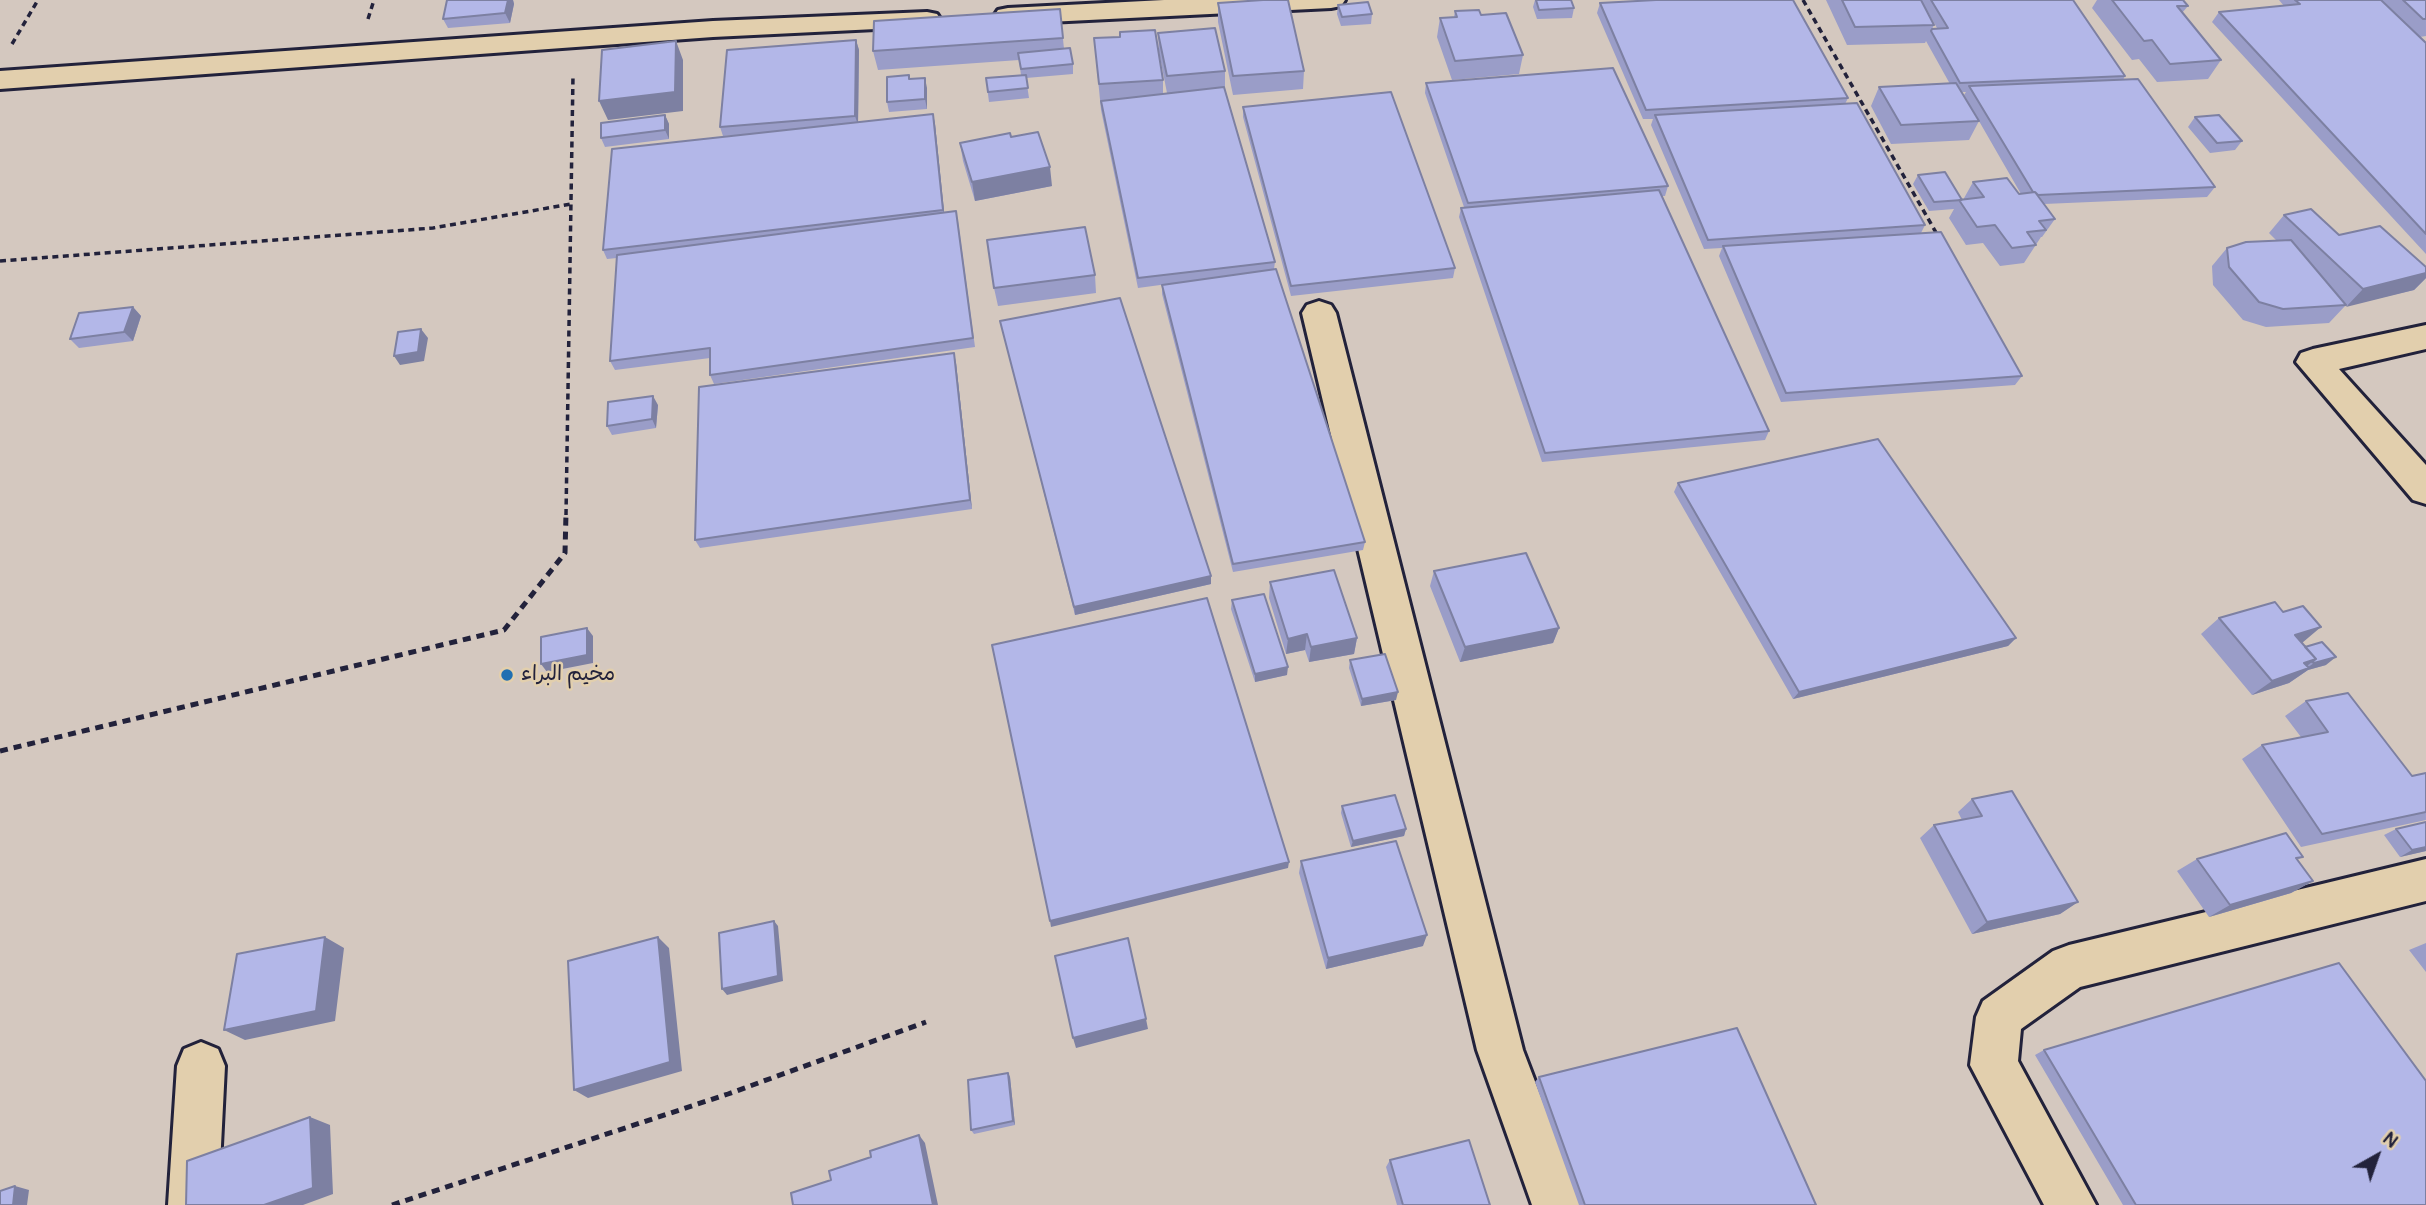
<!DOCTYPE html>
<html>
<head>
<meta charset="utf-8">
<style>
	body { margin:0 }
	#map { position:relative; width:2426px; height:1205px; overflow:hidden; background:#d4c8bf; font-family:Pangolin,sans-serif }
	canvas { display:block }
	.north { position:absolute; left:2342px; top:1121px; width:70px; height:70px; -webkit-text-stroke:5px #e2cfad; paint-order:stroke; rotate:40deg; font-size:19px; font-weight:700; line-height:28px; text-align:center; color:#22223b }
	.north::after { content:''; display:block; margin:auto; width:24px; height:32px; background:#22223b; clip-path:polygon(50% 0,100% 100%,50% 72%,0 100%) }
</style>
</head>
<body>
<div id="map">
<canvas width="2426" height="1205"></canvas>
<div class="north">N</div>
</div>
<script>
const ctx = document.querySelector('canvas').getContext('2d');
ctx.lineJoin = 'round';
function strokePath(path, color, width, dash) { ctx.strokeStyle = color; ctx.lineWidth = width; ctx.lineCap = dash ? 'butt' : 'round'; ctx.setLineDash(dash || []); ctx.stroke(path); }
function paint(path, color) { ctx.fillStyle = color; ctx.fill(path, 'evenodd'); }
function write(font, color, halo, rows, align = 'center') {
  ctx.font = font + ' Pangolin,"Playpen Sans Arabic",sans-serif'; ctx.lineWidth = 5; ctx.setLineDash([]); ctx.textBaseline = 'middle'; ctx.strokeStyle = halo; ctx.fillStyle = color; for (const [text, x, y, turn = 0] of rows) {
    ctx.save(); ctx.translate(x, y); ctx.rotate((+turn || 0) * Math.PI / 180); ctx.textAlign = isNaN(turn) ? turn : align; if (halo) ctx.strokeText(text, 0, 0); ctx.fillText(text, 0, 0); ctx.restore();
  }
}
const minor = new Path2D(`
	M1164,0H1345L1341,6L1331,8L1008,24L998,22L994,16L998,10L1008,8Z
	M927,12L937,14L941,20L937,26L713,37L0,89V71L713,21Z
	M1319,301L1331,305L1336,313L1523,1050L1582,1205H1532L1477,1050L1302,313L1307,305Z
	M2426,325V349L2339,369L2426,465V504L2413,500L2296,362L2301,353L2313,349Z
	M2426,859V901L2080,987L2021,1029L2018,1061L2096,1205H2044L1970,1065L1976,1017L1983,1001L2053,951L2069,945Z
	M201,1042L218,1049L225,1066L218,1205H168L177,1066L184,1049Z`);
strokePath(minor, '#22223b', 6);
strokePath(new Path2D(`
	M1803,0L1938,236
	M368,19L374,0
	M12,44L38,0
	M0,261L433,228L571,204
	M566,515L573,75`), '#22223b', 3.5, [6, 4.5]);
strokePath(new Path2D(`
	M0,751L504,630L565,553L566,513
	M392,1205L728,1094L926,1022`), '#22223b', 5, [8, 6]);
paint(minor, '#e2cfad');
paint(new Path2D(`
	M447,0H513L514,4L510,23L448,28L443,19Z
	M1535,0H1571L1574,8L1572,18L1537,19L1533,7Z
	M1826,0H2073L2125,76L2123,80L2215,187L2207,197L2044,204L2055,219L2042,237H2041L2024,263L2000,266L1983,243L1966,245L1949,218L1954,209L1929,211L1913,184L1918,175L1962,200H1963L1973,182L2019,194H2021L1964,95L1966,92H1961L1979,121L1969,140L1891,144L1871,106L1879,87L1950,84L1926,41L1925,43L1847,45ZM1926,9L1937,28L1932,29L1934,25Z
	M2097,0H2183L2188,6L2182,13L2221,60L2208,79L2157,82L2139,59L2132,60L2092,8Z
	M2279,0H2426V36L2420,37L2426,43V254L2212,22L2219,12L2284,6Z
	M1218,3L1304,71L1303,89L1233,95L1218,22Z
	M1600,3L1848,98L1845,104L1925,225L1921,233L2022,376L2015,385L1781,402L1719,256L1722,248L1704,249L1651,125L1653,119H1643L1597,13Z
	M1338,5L1372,14L1371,24L1341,26L1337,14Z
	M1060,9L1064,49L1073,64V74L1026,78L1029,98L989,102L986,78L1021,75L1019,60L878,70L873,51Z
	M1455,11L1481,15L1523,55L1519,74L1452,80L1437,37L1440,18L1454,17Z
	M1158,33L1225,71V89L1275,262L1274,269L1365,542L1363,550L1233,572L1162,294V285L1175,283L1138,288L1101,110L1094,38L1163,80V94L1167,93L1159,52Z
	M856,40L859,50L858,123L933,114L935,124L944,213L958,221L975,347L714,384L710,375V358L615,370L610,361L617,258L607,259L603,250L757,134L723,136L720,127Z
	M909,75L910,79L927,88V109L889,112L887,102Z
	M1426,83L1668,186L1665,196H1661L1769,431L1765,440L1542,462L1459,217L1461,208L1464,207L1425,93Z
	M1243,107L1455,268L1453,278L1291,296L1243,117Z
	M665,115L669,124V139L605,147L601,138Z
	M2195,117L2242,141L2235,150L2210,153L2188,127Z
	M960,143L1052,186L975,201L963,161Z
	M2284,215L2426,267V278L2414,290L2345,306L2329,323L2266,327L2243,320L2213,285L2212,266L2227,248L2276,240L2269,233Z
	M1095,275L1096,293L998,306L994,288Z
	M133,307L141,316L133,341L79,348L70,339Z
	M1000,321L1211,576V584L1075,615Z
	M956,363L972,509L700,548L695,540Z
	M658,405L656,428L612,435L607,426Z
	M1678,483L2016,638L2008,646L1793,699L1674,492Z
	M1434,571L1559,628L1553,643L1460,662L1430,586Z
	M1270,582L1357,638L1354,654L1309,662L1305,650L1286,654L1269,598Z
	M1232,600L1287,675L1255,682L1231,609Z
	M2219,618L2302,643L2326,665L2308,670L2289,683L2252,695L2201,634Z
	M1350,660L1396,700L1361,706L1349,668Z
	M2306,701L2412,776L2426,773V820L2301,847L2242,759L2262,745L2301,737L2285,716Z
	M1972,799L2078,902L2060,914L1972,934L1920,838L1934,825L1962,820L1958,812Z
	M1342,806L1406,829L1404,836L1351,847L1341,813Z
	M2426,822V851L2400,857L2384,835L2396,829Z
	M2303,857L2297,860L2313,881L2291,893L2209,917L2177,871L2197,859Z
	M1301,861L1423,946L1326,969L1299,873Z
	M2426,943V972L2409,950Z
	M2044,1050L2426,1205H2123L2035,1055Z
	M1008,1073L1010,1077L1015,1125L974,1134L971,1130Z
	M1539,1077L1816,1205H1579L1535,1082Z
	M1390,1160L1490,1205H1397L1386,1167Z`), '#9a9dc8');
paint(new Path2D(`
	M508,0H513L514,4L510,23L505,13Z
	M856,40L859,50L858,125L855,116Z
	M676,41L683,60V111L608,120L599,101Z
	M925,78L927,88V109L925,99Z
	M933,114L935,124L945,220L943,210Z
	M665,115L669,124V139L665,130Z
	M1050,167L1052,186L975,201L972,182Z
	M2426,273V278L2414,290L2346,307L2363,289Z
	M133,307L141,316L133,341L124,332Z
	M421,329L428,338L424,361L400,365L394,356Z
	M954,353L956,363L972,509L970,500Z
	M653,396L658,405L656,428L652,419Z
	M1211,576V584L1075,615L1074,607Z
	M2321,627L2302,643L2295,635Z
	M587,628L593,636V663L547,672L541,664Z
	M1559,628L1553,643L1460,662L1465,647Z
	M1307,634L1305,650L1286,654L1288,639Z
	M1357,638L1354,654L1309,662L1311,647Z
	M2016,638L2008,646L1793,699L1799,692Z
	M2336,657L2326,665L2308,670L2289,683L2252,695L2272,681L2304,663L2316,659L2299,672L2304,670L2314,663Z
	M1288,667L1287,675L1255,682V674Z
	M1398,692L1396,700L1361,706L1362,699Z
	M1406,829L1404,836L1351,847L1353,841Z
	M2426,847V851L2400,857L2412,850Z
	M1289,862L1288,868L1051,927L1050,921Z
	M2313,881L2291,893L2209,917L2230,905Z
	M2078,902L2060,914L1972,934L1987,922Z
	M774,921L778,926L783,981L727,995L722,989Z
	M1427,935L1423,946L1326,969L1328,958Z
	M325,937L344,948L335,1021L245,1040L224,1030Z
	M658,937L669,948L682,1071L588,1098L574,1090Z
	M1146,1019L1148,1029L1076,1048L1073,1038Z
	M1008,1073L1010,1077L1015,1125L1013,1121Z
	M310,1117L330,1125L333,1194L303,1205H264Z
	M919,1135L925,1143L938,1205H933Z
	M15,1186L29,1190L27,1205H13Z`), '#7d80a2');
const building = new Path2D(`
	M447,0H508L505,13L443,19Z
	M1263,0H1288L1304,71L1233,76L1218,3Z
	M1536,0H1571L1574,8L1539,10Z
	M1656,0H1793L1848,98L1646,110L1600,3Z
	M1842,0H1921L1934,25L1855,27Z
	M1931,0H2073L2125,76L1960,83L1931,31L1932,29L1948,28Z
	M2112,0H2183L2188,6H2177L2221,60L2170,64L2152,40L2144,41Z
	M2295,0H2381L2426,43V234L2219,12L2300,4Z
	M2403,0H2426V19H2423Z
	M1368,2L1372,14L1342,17L1338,5Z
	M1060,9L1063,38L873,51L874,21Z
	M1479,10L1481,15L1506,13L1523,55L1455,61L1440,18L1457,17L1455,11Z
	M1215,28L1225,71L1167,76L1158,33Z
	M1155,30L1163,80L1099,84L1094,38L1120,37V32Z
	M856,40L855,116L720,127L727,50Z
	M676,41L675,92L599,101L602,50Z
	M1070,48L1073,64L1021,69L1018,53Z
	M1613,68L1668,186L1468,203L1426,83Z
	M909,75V79L925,78V99L887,102V77Z
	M1026,75L1028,88L988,92L986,78Z
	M2138,79L2215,187L2038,195L2035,192H2033L1969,86Z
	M1956,83L1979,121L1901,125L1879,87Z
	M1224,87L1275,262L1138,278L1101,101Z
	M1391,92L1455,268L1291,286L1243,107Z
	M1857,103L1925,225L1708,240L1655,115Z
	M933,114L943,210L603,250L612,149Z
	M665,115V130L601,138V123Z
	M2219,115L2242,141L2217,143L2195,117Z
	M1038,132L1050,167L972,182L960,143L1010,133L1011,137Z
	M1945,172L1962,200L1934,202L1918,175Z
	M2007,178L2019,194L2035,192L2055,219L2039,221L2046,230L2027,232L2036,245L2012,248L1995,225L1977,227L1959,200L1984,197L1973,182Z
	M1659,190L1769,431L1545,453L1461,208Z
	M2311,209L2339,235L2380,226L2426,267V273L2363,289L2284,215Z
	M956,211L973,338L710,375V348L610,361L617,255Z
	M1085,227L1095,275L994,288L987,240Z
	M1941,232L2022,376L1786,393L1723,246Z
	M2291,240L2346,305L2283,309L2259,302L2229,267L2227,248L2246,242Z
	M1276,269L1365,542L1233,564L1162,285Z
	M1120,298L1211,576L1074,607L1000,321Z
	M133,307L124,332L70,339L79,313Z
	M421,329L418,352L394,356L398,332Z
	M954,353L970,500L695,540L699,387Z
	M653,396L652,419L607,426L608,402Z
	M1878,439L2016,638L1799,692L1678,483Z
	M1526,553L1559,628L1465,647L1434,571Z
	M1334,570L1357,638L1311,647L1307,634L1288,639L1270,582Z
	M1264,594L1288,667L1255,674L1232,600Z
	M1207,598L1289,862L1050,921L992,645Z
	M2275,602L2283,612L2303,606L2321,627L2295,635L2316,659L2304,663L2309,668L2272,681L2219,618Z
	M587,628V655L541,664V637Z
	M2322,642L2336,657L2314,663L2312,662L2316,659L2305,647Z
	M1385,654L1398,692L1362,699L1350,660Z
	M2348,693L2412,776L2426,773V812L2322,834L2262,745L2328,732L2306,701Z
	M2012,791L2078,902L1987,922L1934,825L1982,816L1972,799Z
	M1395,795L1406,829L1353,841L1342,806Z
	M2426,822V847L2412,850L2396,829Z
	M2286,833L2303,857L2296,858L2313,881L2230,905L2197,859Z
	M1396,841L1427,935L1328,958L1301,861Z
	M774,921L778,976L722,989L719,933Z
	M325,937L316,1011L224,1030L237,954Z
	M658,937L670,1062L574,1090L568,961Z
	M1128,938L1146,1019L1073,1038L1055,956Z
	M2339,963L2426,1081V1205H2136L2044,1050Z
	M1737,1028L1816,1205H1585L1539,1077Z
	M1008,1073L1013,1121L971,1130L968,1080Z
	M310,1117L313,1188L264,1205H186L187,1161Z
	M919,1135L933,1205H793L791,1193L831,1180L829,1171L871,1157L870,1151Z
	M1469,1140L1490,1205H1403L1390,1160Z
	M15,1186L13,1205H0V1191Z`);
paint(building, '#b3b7e8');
strokePath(building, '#7d80a2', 2);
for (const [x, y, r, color] of [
	[507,675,7,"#1f6fb2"]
]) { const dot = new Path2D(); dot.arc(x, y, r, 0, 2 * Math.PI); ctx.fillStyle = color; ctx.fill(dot); strokePath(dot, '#e2cfad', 2.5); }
write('21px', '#22223b', '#e2cfad', [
	["مخيم البراء",521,675]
], 'left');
</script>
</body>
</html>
